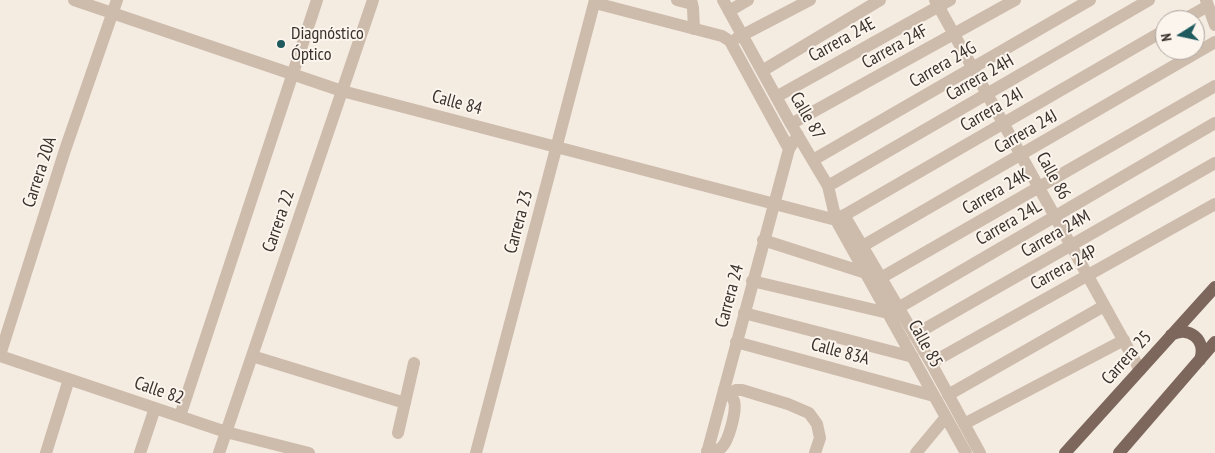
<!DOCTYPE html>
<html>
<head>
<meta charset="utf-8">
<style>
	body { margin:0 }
	#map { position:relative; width:1215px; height:453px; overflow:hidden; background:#f4ebe1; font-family:"PT Sans Narrow",sans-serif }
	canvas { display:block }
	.north { position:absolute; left:1155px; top:10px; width:50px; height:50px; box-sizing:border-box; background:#fbf5ee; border:1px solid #aea6a0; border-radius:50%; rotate:260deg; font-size:14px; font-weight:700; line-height:20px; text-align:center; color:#3b302b }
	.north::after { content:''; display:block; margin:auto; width:18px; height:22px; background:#1f5a5e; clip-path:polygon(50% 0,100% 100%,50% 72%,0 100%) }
</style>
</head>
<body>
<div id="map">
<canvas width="1215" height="453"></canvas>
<div class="north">N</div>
</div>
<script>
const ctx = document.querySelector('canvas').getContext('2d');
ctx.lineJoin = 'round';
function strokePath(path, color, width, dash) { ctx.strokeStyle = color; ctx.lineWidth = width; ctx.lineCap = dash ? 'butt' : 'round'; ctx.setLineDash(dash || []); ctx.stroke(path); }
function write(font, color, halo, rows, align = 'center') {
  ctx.font = font + ' "PT Sans Narrow",sans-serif'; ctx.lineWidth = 4; ctx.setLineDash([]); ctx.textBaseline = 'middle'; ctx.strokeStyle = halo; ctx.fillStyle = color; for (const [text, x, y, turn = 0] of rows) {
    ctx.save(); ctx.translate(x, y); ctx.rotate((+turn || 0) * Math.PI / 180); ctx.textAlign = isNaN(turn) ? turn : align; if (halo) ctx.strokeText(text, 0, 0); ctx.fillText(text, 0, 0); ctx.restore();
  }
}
strokePath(new Path2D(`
	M74,0L342,91L836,220L1165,30
	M677,0L692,4
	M691,0L693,8L694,29
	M723,0L791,124L828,186L836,220L966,453
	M935,0L1140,370
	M1206,0L1215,25
	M595,3L722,36L730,41L789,149
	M729,11L748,0
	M1183,20L1208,6
	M737,38L810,0
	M762,71L880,0
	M776,97L950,0
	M791,124L1015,0
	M813,160L1090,0
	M828,186L1149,0
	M844,215L931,363L980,453
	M763,240L866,273
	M854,251L1215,42
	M752,281L888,313
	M872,283L1215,86
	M898,308L1215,123
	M744,313L913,357
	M914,335L1215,163
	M736,342L934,396
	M0,355L65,150L117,0
	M0,356L226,432L309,453
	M252,356L405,403
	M931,363L1215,204
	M730,394L736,390H742L788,404L809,413L817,424L820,438L815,453
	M948,395L1104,306
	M180,416L317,0
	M964,424L1124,340
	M398,433L414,363
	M707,451C713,451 718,451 722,447C729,440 737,410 734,401C732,396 728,392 724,389
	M46,453L69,379
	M140,453L155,408
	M219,453L373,0
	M476,453L595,0
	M707,453L785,164L789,149L798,135
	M916,453L946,417`), '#cdbbac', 12);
strokePath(new Path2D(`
	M1171,335C1189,325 1207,340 1200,360
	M1065,453L1215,287
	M1119,453L1215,342`), '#7d675c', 12);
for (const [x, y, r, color] of [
	[281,44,5,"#1f5a5e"]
]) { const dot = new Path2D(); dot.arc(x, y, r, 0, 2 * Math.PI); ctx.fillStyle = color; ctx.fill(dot); strokePath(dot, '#fbf5ee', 2); }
write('18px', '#3b302b', '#fbf5ee', [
	["Diagnóstico",291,34],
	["Óptico",291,55]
], 'left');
write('18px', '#3b302b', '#fbf5ee', [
	["Carrera 24E",842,40,-29],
	["Carrera 24F",895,47,-29],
	["Carrera 24G",943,65,-30],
	["Carrera 24H",980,78,-30],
	["Calle 84",457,103,15],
	["Carrera 24I",992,110,-30],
	["Calle 87",807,116,60],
	["Carrera 24J",1026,132,-30],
	["Carrera 20A",40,172,-72],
	["Calle 86",1053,176,61],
	["Carrera 24K",996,192,-30],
	["Carrera 22",279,221,-71],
	["Carrera 23",519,222,-75],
	["Carrera 24L",1009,223,-30],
	["Carrera 24M",1056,234,-30],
	["Carrera 24P",1064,268,-29],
	["Carrera 24",730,296,-75],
	["Calle 85",925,344,61],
	["Calle 83A",840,352,15],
	["Carrera 25",1127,358,-48],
	["Calle 82",159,391,19]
]);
</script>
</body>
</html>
